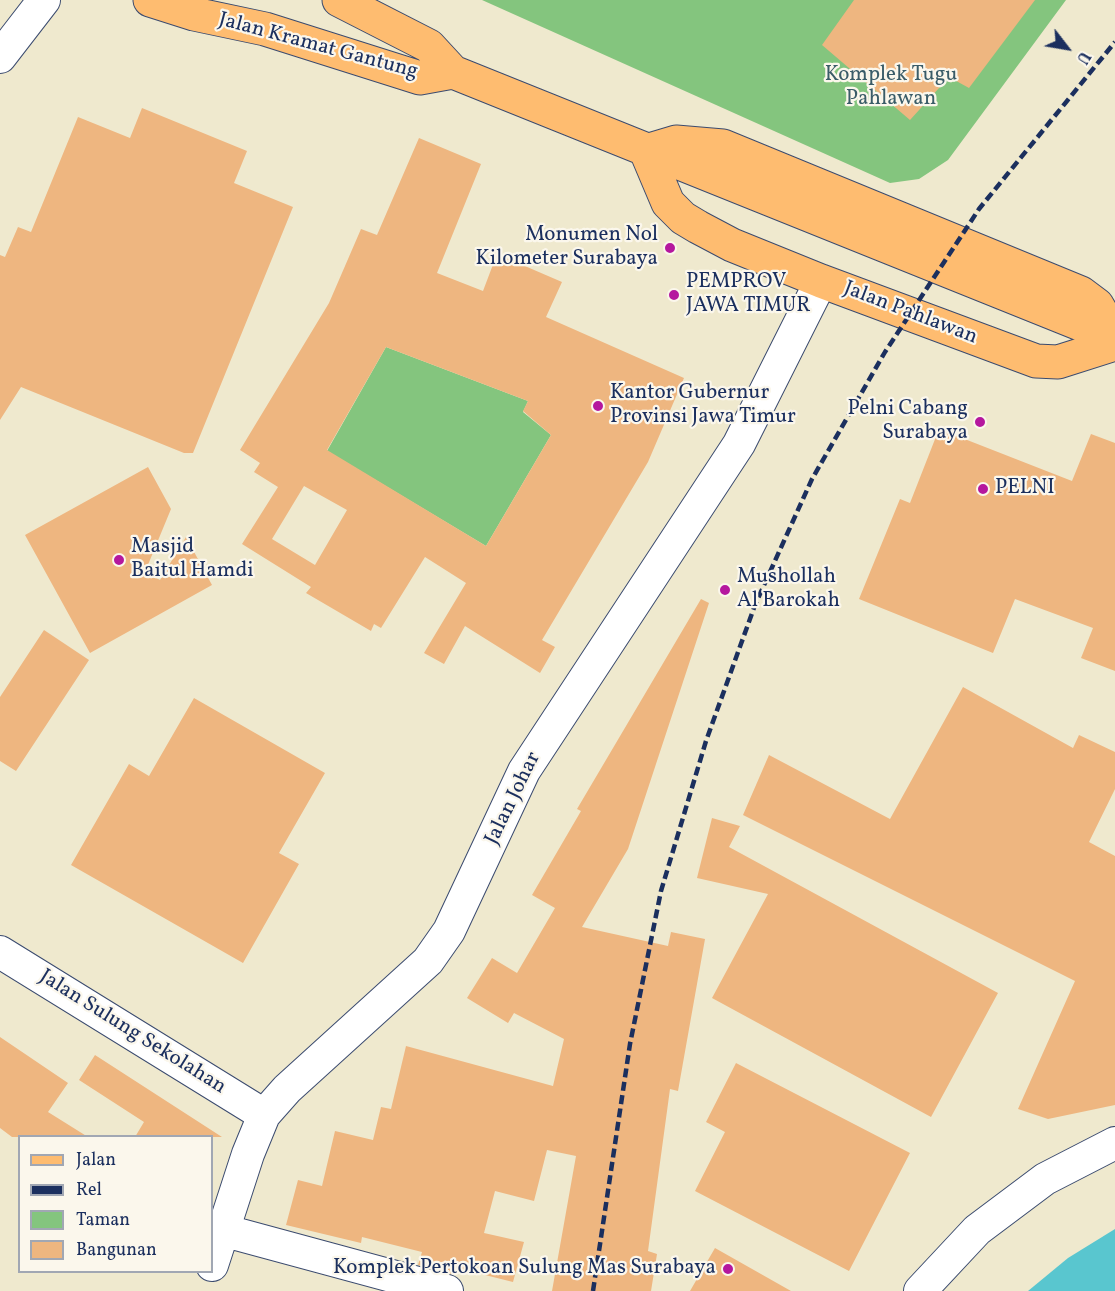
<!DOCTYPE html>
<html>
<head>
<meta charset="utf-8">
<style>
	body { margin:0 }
	#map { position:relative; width:1115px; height:1291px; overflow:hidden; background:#efe9ce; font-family:Vollkorn,serif }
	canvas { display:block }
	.legend { position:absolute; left:18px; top:1135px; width:195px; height:138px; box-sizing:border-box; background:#fbf7ec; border:2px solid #a1a7b3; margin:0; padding:8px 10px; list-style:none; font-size:18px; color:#1b2f5e }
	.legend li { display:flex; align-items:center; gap:12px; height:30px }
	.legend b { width:30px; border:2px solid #a1a7b3 }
	.north { position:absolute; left:1037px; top:18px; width:60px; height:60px; -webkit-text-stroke:4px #fbf7ec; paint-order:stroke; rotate:121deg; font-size:16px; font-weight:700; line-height:24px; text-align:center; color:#1b2f5e }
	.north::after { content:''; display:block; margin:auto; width:21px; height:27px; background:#1b2f5e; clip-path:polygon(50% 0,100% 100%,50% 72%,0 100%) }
</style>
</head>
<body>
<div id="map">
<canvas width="1115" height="1291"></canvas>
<ul class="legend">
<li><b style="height:8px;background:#febc70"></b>Jalan</li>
<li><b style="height:8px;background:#1b2f5e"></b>Rel</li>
<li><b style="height:16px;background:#84c57e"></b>Taman</li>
<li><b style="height:16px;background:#eeb680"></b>Bangunan</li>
</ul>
<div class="north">U</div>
</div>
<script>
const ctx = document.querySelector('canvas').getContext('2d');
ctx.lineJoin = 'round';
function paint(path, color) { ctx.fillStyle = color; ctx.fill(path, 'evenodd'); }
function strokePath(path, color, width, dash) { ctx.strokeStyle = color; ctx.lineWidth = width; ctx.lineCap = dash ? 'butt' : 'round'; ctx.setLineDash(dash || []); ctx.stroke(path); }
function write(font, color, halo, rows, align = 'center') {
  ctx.font = font + ' Vollkorn,serif'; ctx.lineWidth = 4.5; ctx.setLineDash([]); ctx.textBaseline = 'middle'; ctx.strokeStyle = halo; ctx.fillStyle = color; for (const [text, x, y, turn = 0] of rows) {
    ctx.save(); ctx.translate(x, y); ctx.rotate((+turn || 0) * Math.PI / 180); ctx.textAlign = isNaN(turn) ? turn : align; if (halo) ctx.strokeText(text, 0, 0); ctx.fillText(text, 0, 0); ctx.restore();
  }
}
paint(new Path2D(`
	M482,0H1066L948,160L919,179L890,183Z
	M386,347L528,401L523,412L551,435L486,546L327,451Z`), '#84c57e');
paint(new Path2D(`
	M1115,1229V1291H1028L1068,1258Z`), '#59c6cf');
paint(new Path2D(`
	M854,0H1035L969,88L949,77L910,120L822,45Z
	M142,108L247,151L234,183L293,207L193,453H184L21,387L0,420V255L5,257L18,227L31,232L78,117L130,138Z
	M419,138L481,164L437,273L483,291L497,254L562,282L546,317L684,378L648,462L542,640L555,647L540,673L465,626L444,664L424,653L466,583L425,557L381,628L374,624L371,631L306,593L311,587L242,544L278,487L254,472L260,463L240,450L329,303L361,229L377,235ZM386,347L528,401L523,411L551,435L486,546L327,450ZM304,486L347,510L315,565L272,539Z
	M939,429L1072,481L1091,434L1115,443V671L1081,658L1093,628L1015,599L993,653L859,599L900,499L910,503Z
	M148,467L171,509L145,572L160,580L186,537L212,585L90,653L25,535Z
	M701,599L709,603L628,849L582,927L668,946L671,932L705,939L678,1091L670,1089L648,1251L657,1254L651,1291H552L576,1156L547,1150L534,1201L495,1191L484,1233L524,1242L513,1282L453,1267L452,1274L418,1265L422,1252L362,1237L361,1243L286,1225L298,1180L322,1186L335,1131L373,1140L381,1107L391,1109L406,1046L553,1086L564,1039L514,1013L508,1023L467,998L492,958L517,973L555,908L532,895L581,811L577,809Z
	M44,630L89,660L16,771L0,761V697Z
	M963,687L1073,748L1079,735L1115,752V789L1089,842L1115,856V1105L1048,1119L1018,1109L1075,981L743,815L769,755L890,819Z
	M194,698L325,773L279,853L299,864L243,963L71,865L129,764L149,776Z
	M712,818L740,826L729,847L998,993L931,1117L712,998L768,894L697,878Z
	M0,1037L68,1083L48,1112L88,1137H12L0,1128Z
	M95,1055L222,1137H135L144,1122L79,1080Z
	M736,1063L910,1153L849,1271L695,1191L725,1132L706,1122Z
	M715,1248L791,1291H690Z`), '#eeb680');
const minor = new Path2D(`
	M0,57L44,0
	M0,952L264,1115
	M222,1230L447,1291
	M212,1265L248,1154L264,1115L287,1089L428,961L449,931L524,771L739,444L821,281
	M920,1291L977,1230L1045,1179L1115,1143`);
const major = new Path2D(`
	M150,0L194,14L265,29L420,78L453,72
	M339,0L429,46L453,72L1080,324L1115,341
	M646,151L668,203L683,218L698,227L732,245L821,281L1036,361L1058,362L1115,344
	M646,151L676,142L723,146L1081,293L1097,305L1115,335`);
strokePath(minor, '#3b4b6f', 34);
strokePath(major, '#3b4b6f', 35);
strokePath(minor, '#fff', 32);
strokePath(major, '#febc70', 33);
strokePath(new Path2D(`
	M593,1291L630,1044L661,891L706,741L755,605L812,479L885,352L979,209L1115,42`), '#1b2f5e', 4.5, [9, 4.5]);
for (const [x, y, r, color] of [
	[670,248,6,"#b5179e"],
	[674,295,6,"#b5179e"],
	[598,406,6,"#b5179e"],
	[980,422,6,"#b5179e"],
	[983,489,6,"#b5179e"],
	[119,560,6,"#b5179e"],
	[725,590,6,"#b5179e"],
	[728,1269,6,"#b5179e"]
]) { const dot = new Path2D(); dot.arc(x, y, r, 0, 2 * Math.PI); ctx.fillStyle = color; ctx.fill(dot); strokePath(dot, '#fbf7ec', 2); }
write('21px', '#1b2f5e', '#fbf7ec', [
	["Jalan Kramat Gantung",318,47,15],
	["Jalan Pahlawan",910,314,21],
	["Jalan Johar",514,799,-64],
	["Jalan Sulung Sekolahan",132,1033,32]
]);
write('21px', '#3a5c68', '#fbf7ec', [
	["Komplek Tugu",891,76],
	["Pahlawan",891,100]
]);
write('21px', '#1b2f5e', '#fbf7ec', [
	["Monumen Nol",658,236,"right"],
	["Kilometer Surabaya",658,260,"right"],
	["PEMPROV",686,283],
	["JAWA TIMUR",686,307],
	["Kantor Gubernur",610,394],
	["Provinsi Jawa Timur",610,418],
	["Pelni Cabang",968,410,"right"],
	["Surabaya",968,434,"right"],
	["PELNI",995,489],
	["Masjid",131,548],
	["Baitul Hamdi",131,572],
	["Mushollah",737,578],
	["Al Barokah",737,602],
	["Komplek Pertokoan Sulung Mas Surabaya",716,1269,"right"]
], 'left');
</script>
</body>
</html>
